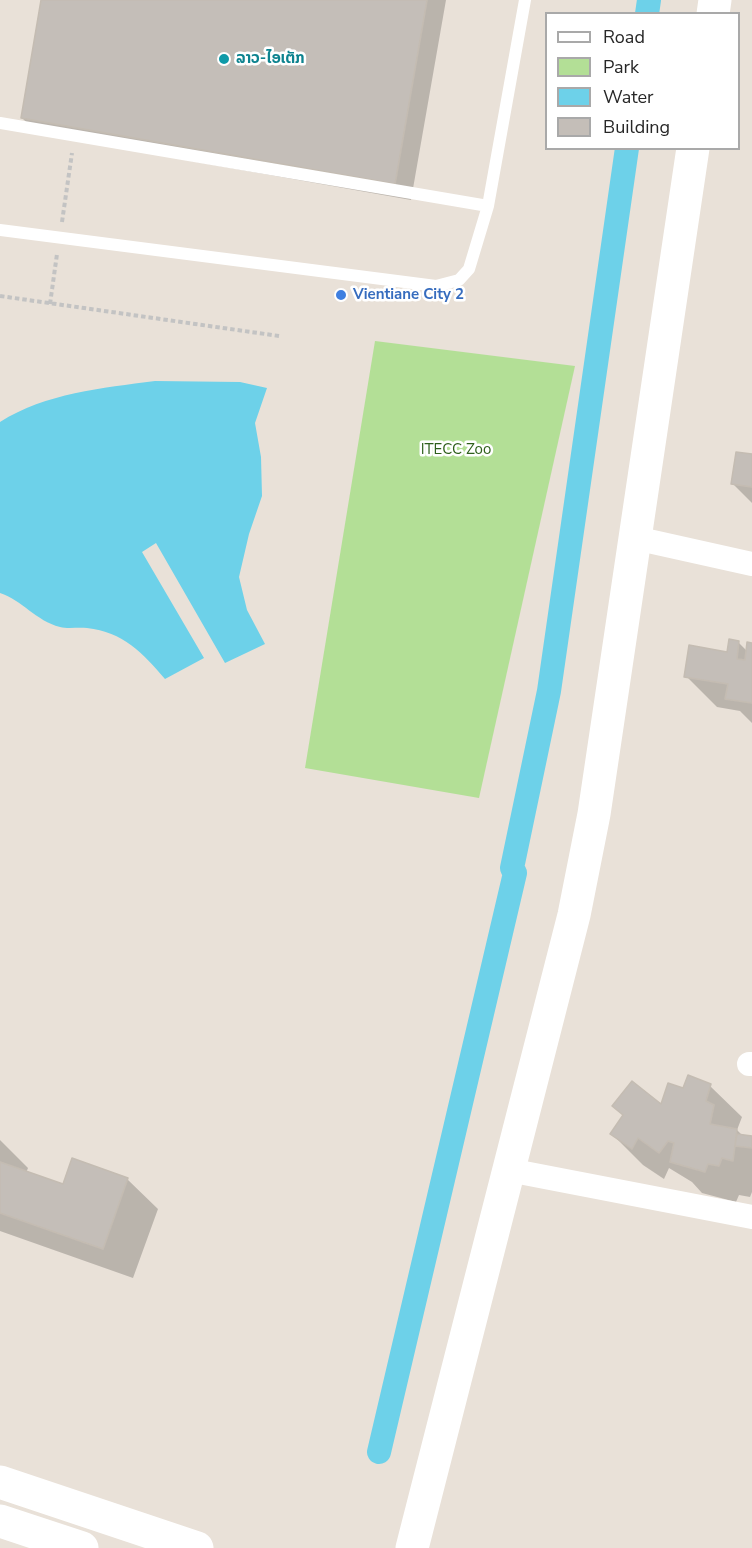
<!DOCTYPE html>
<html>
<head>
<meta charset="utf-8">
<style>
	body { margin:0 }
	#map { position:relative; width:752px; height:1548px; overflow:hidden; background:#e9e1d8; font-family:"Nunito Sans",sans-serif }
	canvas { display:block }
	.legend { position:absolute; left:545px; top:12px; width:195px; height:138px; box-sizing:border-box; background:#fff; border:2px solid #a9a9a9; margin:0; padding:8px 10px; list-style:none; font-size:18px; color:#272727 }
	.legend li { display:flex; align-items:center; gap:12px; height:30px }
	.legend b { width:30px; border:2px solid #a9a9a9 }
</style>
</head>
<body>
<div id="map">
<canvas width="752" height="1548"></canvas>
<ul class="legend">
<li><b style="height:8px;background:#fff"></b>Road</li>
<li><b style="height:16px;background:#b3df96"></b>Park</li>
<li><b style="height:16px;background:#6dd1e9"></b>Water</li>
<li><b style="height:16px;background:#c4beb8"></b>Building</li>
</ul>
</div>
<script>
const ctx = document.querySelector('canvas').getContext('2d');
ctx.lineJoin = 'round';
function paint(path, color) { ctx.fillStyle = color; ctx.fill(path, 'evenodd'); }
function strokePath(path, color, width, dash) { ctx.strokeStyle = color; ctx.lineWidth = width; ctx.lineCap = dash ? 'butt' : 'round'; ctx.setLineDash(dash || []); ctx.stroke(path); }
function write(font, color, halo, rows, align = 'center') {
  ctx.font = font + ' "Nunito Sans","Noto Sans Lao",sans-serif'; ctx.lineWidth = 5; ctx.setLineDash([]); ctx.textBaseline = 'middle'; ctx.strokeStyle = halo; ctx.fillStyle = color; for (const [text, x, y, turn = 0] of rows) {
    ctx.save(); ctx.translate(x, y); ctx.rotate((+turn || 0) * Math.PI / 180); ctx.textAlign = isNaN(turn) ? turn : align; if (halo) ctx.strokeText(text, 0, 0); ctx.fillText(text, 0, 0); ctx.restore();
  }
}
paint(new Path2D(`
	M375,341L575,366L479,798L305,768Z`), '#b3df96');
paint(new Path2D(`
	M155,381L240,382L267,388L255,423L261,457L262,496L249,534L239,577L247,610L265,644L225,663L156,543L142,552L204,658L165,679C143,653 123,632 87,628C78,627 68,629 60,627C36,621 22,600 0,593V422C46,393 102,388 155,381Z`), '#6dd1e9');
paint(new Path2D(`
	M43,0H446L411,200L39,134L22,118Z
	M752,455V503L733,484Z
	M738,642L747,651L752,644V723L740,711L717,707L686,676L728,653Z
	M710,1086L742,1117L737,1130L743,1136L752,1138V1192L750,1197L739,1195L736,1202L702,1193L692,1182L669,1168L664,1179L643,1165L612,1134L661,1107L684,1090Z
	M0,1140L28,1168L26,1173L64,1186L127,1179L158,1209L133,1278L0,1231Z`), '#0003');
strokePath(new Path2D(`
	M647,14L649,0
	M379,1452L515,873L512,868L549,691L627,148`), '#6dd1e9', 24);
const building = new Path2D(`
	M41,0H427L395,184L21,118Z
	M736,452L752,454V487L731,484Z
	M729,639L739,641L737,659L745,660L747,642L752,643V703L725,699L728,684L684,677L689,645L727,652Z
	M688,1075L711,1084L706,1101L714,1105L710,1124L737,1129L733,1161L722,1158L719,1166L708,1164L705,1172L670,1162L674,1143L668,1141L659,1153L638,1138L632,1149L610,1134L623,1115L612,1106L632,1081L661,1104L668,1083L683,1088Z
	M737,1134L752,1136V1148L735,1146Z
	M72,1158L128,1178L103,1249L0,1213V1162L63,1184Z`);
paint(building, '#c4beb8');
strokePath(building, '#c4bcb2', 1.5);
strokePath(new Path2D(`
	M62,222L72,153
	M0,296L279,336
	M50,304L57,254`), '#c3c3c3', 4, [4.5, 3]);
strokePath(new Path2D(`
	M0,123L488,206L525,0
	M0,230L436,286L459,280L469,269L488,206`), '#fff', 12);
strokePath(new Path2D(`
	M635,538L752,564
	M749,1064H752
	M519,1172L752,1217`), '#fff', 24);
strokePath(new Path2D(`
	M713,14L715,0
	M0,1482L197,1548
	M0,1521L82,1548
	M412,1548L574,915L594,814L693,148`), '#fff', 33);
for (const [x, y, r, color] of [
	[224,59,6,"#0f9aa8"],
	[341,295,6,"#3f7fe0"]
]) { const dot = new Path2D(); dot.arc(x, y, r, 0, 2 * Math.PI); ctx.fillStyle = color; ctx.fill(dot); strokePath(dot, '#fff', 2); }
write('bold 15px', '#0d838f', '#fff', [
	["ລາວ-ໄອເຕັກ",236,59]
], 'left');
write('bold 15px', '#366cbe', '#fff', [
	["Vientiane City 2",353,295]
], 'left');
write('15px', '#2e5f1b', '#fff', [
	["ITECC Zoo",456,450]
]);
</script>
</body>
</html>
